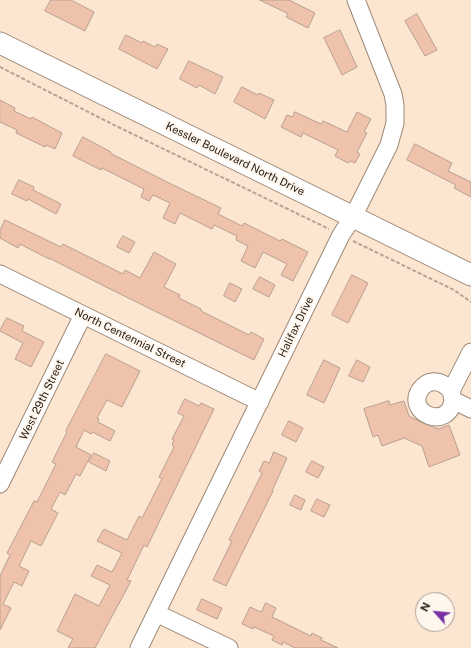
<!DOCTYPE html>
<html>
<head>
<meta charset="utf-8">
<style>
	body { margin:0 }
	#map { position:relative; width:471px; height:648px; overflow:hidden; background:#fce6d1; font-family:"Public Sans",sans-serif }
	canvas { display:block }
	.north { position:absolute; left:415px; top:592px; width:40px; height:40px; box-sizing:border-box; background:#fff6ed; border:1px solid #a79e96; border-radius:50%; rotate:297deg; font-size:11px; font-weight:700; line-height:16px; text-align:center; color:#231b13 }
	.north::after { content:''; display:block; margin:auto; width:14px; height:18px; background:#7832a5; clip-path:polygon(50% 0,100% 100%,50% 72%,0 100%) }
</style>
</head>
<body>
<div id="map">
<canvas width="471" height="648"></canvas>
<div class="north">N</div>
</div>
<script>
const ctx = document.querySelector('canvas').getContext('2d');
ctx.lineJoin = 'round';
function paint(path, color) { ctx.fillStyle = color; ctx.fill(path, 'evenodd'); }
function strokePath(path, color, width, dash) { ctx.strokeStyle = color; ctx.lineWidth = width; ctx.lineCap = dash ? 'butt' : 'round'; ctx.setLineDash(dash || []); ctx.stroke(path); }
function write(font, color, halo, rows, align = 'center') {
  ctx.font = font + ' "Public Sans",sans-serif'; ctx.lineWidth = 4; ctx.setLineDash([]); ctx.textBaseline = 'middle'; ctx.strokeStyle = halo; ctx.fillStyle = color; for (const [text, x, y, turn = 0] of rows) {
    ctx.save(); ctx.translate(x, y); ctx.rotate((+turn || 0) * Math.PI / 180); ctx.textAlign = isNaN(turn) ? turn : align; if (halo) ctx.strokeText(text, 0, 0); ctx.fillText(text, 0, 0); ctx.restore();
  }
}
const building = new Path2D(`
	M51,0H71L94,12L85,31L45,11Z
	M260,0H289L315,13L308,28L286,17L288,14Z
	M417,14L437,50L425,56L405,21Z
	M340,30L357,67L342,75L324,38Z
	M126,35L142,43L143,41L155,47L157,44L168,49L157,69L119,49Z
	M189,61L223,77L215,94L199,85L197,88L180,79Z
	M242,87L258,95L259,93L274,100L265,119L234,102Z
	M0,100L15,108L14,111L31,119L32,117L62,133L55,149L46,145L45,147L16,133L17,130L0,122Z
	M295,112L321,124L323,121L347,132L357,112L371,119L364,132L367,133L357,152L360,154L355,163L350,161L348,163L335,156L338,150L303,133L301,137L281,127L287,115L292,117Z
	M83,137L111,152L110,153L169,183L221,208L218,214L242,226L244,223L280,241L282,239L308,252L293,281L281,275L287,264L263,252L255,268L241,261L248,246L236,240L237,236L214,225L212,229L180,213L175,224L163,218L170,203L153,195L149,201L141,197L144,189L102,168L101,170L73,156Z
	M415,144L452,163L448,171L471,182V197L454,188L456,185L407,160Z
	M19,180L34,187L33,190L61,204L56,214L28,199L27,201L12,194Z
	M5,220L61,247L63,244L123,274L125,270L140,278L154,252L176,264L164,287L180,295L179,298L201,309V311L249,335L251,332L264,339L254,360L106,287L49,258V259L20,244L18,248L0,238V231Z
	M123,236L135,242L129,253L117,247Z
	M352,275L368,283L348,323L332,315Z
	M260,277L275,285L269,297L253,289Z
	M230,283L242,289L235,302L224,296Z
	M7,318L24,326L22,331L44,342L31,367L15,359L23,343L0,331Z
	M106,354L140,371L122,407L107,400L97,418L99,419L98,422L115,431L110,441L92,432L91,434L84,430L76,447L91,455L80,476L76,474L65,495L60,492L51,509L58,513L41,546L31,541L19,566L29,571L22,586L14,582L3,604L11,608L0,630V576L10,555L7,553L34,501L37,502L56,464L52,462L67,432L66,431Z
	M324,360L340,368L324,403L307,395Z
	M357,360L370,367L363,382L349,376Z
	M185,399L199,406L201,403L214,409L147,547L144,545L127,580L131,581L95,648H68L73,639L57,631L75,594L99,606L110,585L91,576L97,565L112,572L122,553L97,541L104,529L127,540L139,516L142,518L162,479L159,477L174,447L172,445L174,440L172,439L184,416L178,413Z
	M389,401L390,405L404,401L409,416L425,424L439,429L449,425L460,455L429,467L422,446L404,438L382,446L378,435L373,437L364,409Z
	M289,421L303,428L296,442L282,435Z
	M274,452L287,458L272,491H273L226,586L213,580L232,541L229,540L262,473L259,471L264,461L269,463Z
	M94,453L110,461L106,471L89,462Z
	M312,461L324,467L318,478L306,472Z
	M295,495L305,500L301,510L290,505Z
	M317,499L330,505L324,517L311,511Z
	M202,599L222,608L217,619L197,610Z
	M266,603L276,608L272,617L311,636L312,633L322,638L321,640L338,648H295L283,642L282,645L272,640L274,636L254,627L253,629L242,624L250,607L261,612Z`);
paint(building, '#eec2ab');
strokePath(building, '#b99f91', 1);
const minor = new Path2D(`
	M0,274L260,402
	M471,352L451,391L453,400L471,409
	M451,391C446,385 440,381 432,382C427,382 423,386 420,390C405,414 449,431 453,400
	M0,484L83,315
	M156,613L229,648
	M139,648L341,235L353,217L389,145L395,123V105L393,94L356,0`);
const major = new Path2D(`
	M0,43L471,275`);
strokePath(minor, '#9c8875', 19);
strokePath(major, '#9c8875', 23);
strokePath(new Path2D(`
	M0,67L112,124L329,229
	M353,241L454,290L471,302`), '#b6a493', 2, [4, 2]);
strokePath(minor, '#fff', 17);
strokePath(major, '#fff', 21);
write('11px', '#231b13', '#fff6ed', [
	["Kessler Boulevard North Drive",235,159,26],
	["Halifax Drive",296,327,-64],
	["North Centennial Street",130,338,26],
	["West 29th Street",42,400,-64]
]);
</script>
</body>
</html>
